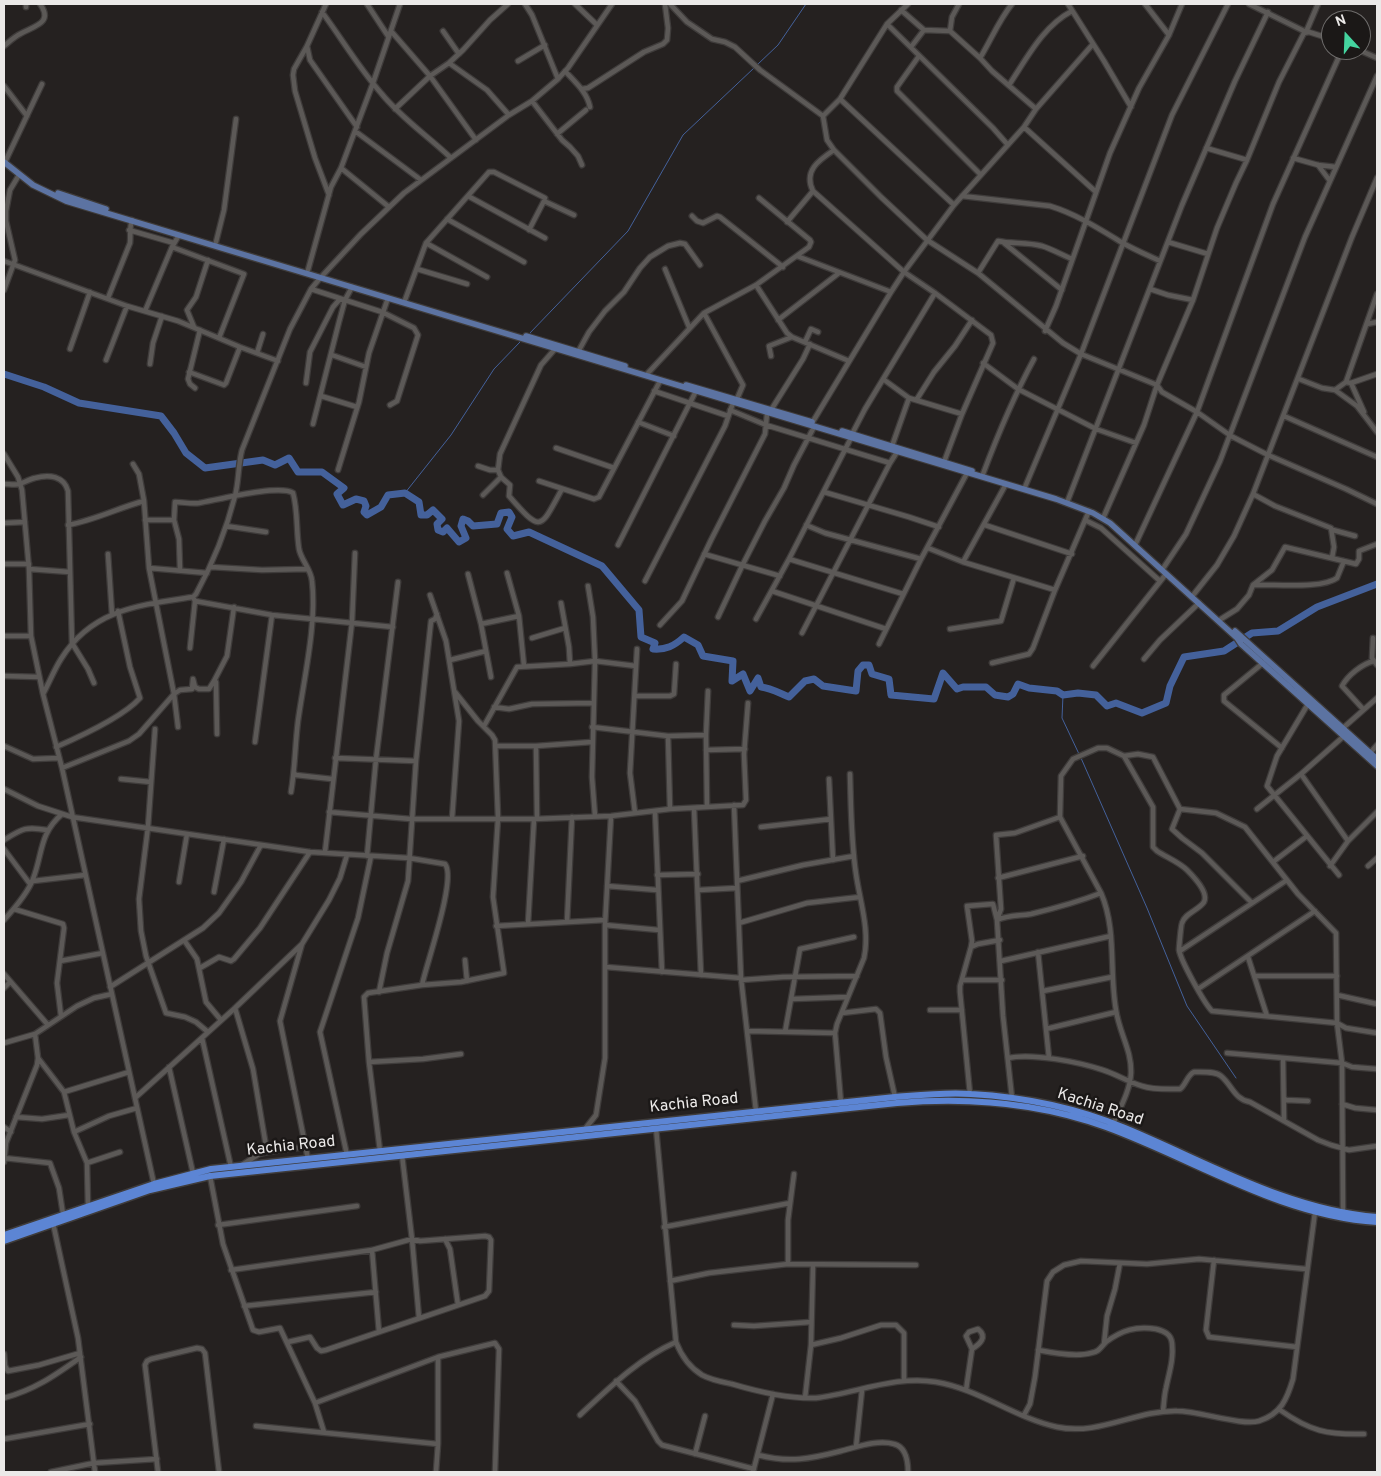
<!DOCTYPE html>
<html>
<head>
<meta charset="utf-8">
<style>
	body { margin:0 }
	#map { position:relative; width:1381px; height:1476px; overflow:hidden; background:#252120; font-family:Overpass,sans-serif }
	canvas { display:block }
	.frame { position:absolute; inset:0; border:5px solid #ebe9e8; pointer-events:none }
	.north { position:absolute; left:1321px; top:10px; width:50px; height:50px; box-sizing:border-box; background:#1b1817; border:1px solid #6e6c6b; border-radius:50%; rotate:340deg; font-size:14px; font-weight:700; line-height:20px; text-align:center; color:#ebe9e8 }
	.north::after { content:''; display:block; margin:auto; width:18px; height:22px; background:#44d49f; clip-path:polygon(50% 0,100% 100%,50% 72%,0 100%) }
</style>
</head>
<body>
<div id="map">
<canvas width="1381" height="1476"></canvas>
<div class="frame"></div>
<div class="north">N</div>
</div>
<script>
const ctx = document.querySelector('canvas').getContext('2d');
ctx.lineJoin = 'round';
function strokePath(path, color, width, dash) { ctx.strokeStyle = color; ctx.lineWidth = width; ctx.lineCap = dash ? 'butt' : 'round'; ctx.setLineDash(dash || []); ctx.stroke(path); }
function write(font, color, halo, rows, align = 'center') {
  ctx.font = font + ' Overpass,sans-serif'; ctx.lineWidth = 5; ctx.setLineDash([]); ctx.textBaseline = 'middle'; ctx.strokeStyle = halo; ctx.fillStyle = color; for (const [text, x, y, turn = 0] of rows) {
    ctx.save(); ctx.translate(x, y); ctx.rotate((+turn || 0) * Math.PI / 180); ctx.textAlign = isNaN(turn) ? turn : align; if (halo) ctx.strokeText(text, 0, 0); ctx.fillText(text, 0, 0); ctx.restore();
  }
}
strokePath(new Path2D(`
	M757,65L778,45L806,4
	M529,334L628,231L683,135L754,68
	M405,493L451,435L494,369L520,342
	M1063,695L1062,718L1079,754
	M1081,758L1147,908L1187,1006L1236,1078`), '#44619b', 1);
strokePath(new Path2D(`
	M4,374L44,387L79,403L161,416L174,433L186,453L205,468L263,460L275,465L289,458L298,472H322L344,488L337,494L343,505L356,499L364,501L366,506L364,512L367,515L381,507L388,495L405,493L419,502L421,515H427L433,510L442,519L437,524L438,530L443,532L447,528L459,542L466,538L461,526L463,519L468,521L473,526L497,524L501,513L509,512L512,517L507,529L513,536L529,532L602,566L639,610L641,637L655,643L653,649C666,650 674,646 684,637L698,645L703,656L733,661L732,681L743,674L750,691L758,678L761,687C771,688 779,693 789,697L805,681L814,679L823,686L856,691L858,671L863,665H869L872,674L889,679L891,695L934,699L943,673L957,689L963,687H986L995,695L1008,697L1013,694L1018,684L1029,688L1057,691L1063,695L1078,693L1096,695L1107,706L1116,703L1142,713L1166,703L1170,686L1184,657L1224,651L1252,633L1278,631L1317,607L1377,584`), '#44619b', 7);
const minor = new Path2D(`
	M326,4L307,46L310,60L357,127
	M367,4L388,36
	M525,4L532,15L558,79
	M575,4L597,25
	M670,4L687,22L712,39L725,42L735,47L760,70L823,116L827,140L834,150L881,197L927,240L978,273L1063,343L1081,354L1157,385L1162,392L1197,412L1231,436L1268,455L1346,489L1377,504
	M1068,4L1104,61L1131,107
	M1145,4L1169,35
	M1249,4L1306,32L1318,4
	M26,7V4
	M901,10L924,30
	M322,12C342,39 359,68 381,93C401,118 428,136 451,158
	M887,24L993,128L1008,145
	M391,31L430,76L476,140
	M443,31L459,54
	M950,31L952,17L959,4
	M4,46C9,42 14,37 20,34C34,26 54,23 40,4
	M307,46L294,69L293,75L295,91L315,158L329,195
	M911,47L924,30L950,31L980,58L992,71L1036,109
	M1359,50L1377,58
	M919,56L897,87V91L980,174
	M980,58C991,40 999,20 1012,4
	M518,61L545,45
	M449,63L487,90L509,115
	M565,71C575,82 587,92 590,107
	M1009,85C1027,58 1043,26 1072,11
	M4,86L27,116
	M582,89L588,88L644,52L663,44L667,40L668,28L665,4
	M840,99L954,205
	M532,101L562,140L570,147L578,156L582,165
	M395,109L430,76L449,63L463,50L490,20L508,4
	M823,116L840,99L887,24L908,4
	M1024,127L1096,192
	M355,131L421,180
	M557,134L586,110
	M1206,148L1247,160
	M1293,158L1318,165L1336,167
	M6,160L42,84
	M1318,165L1330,181
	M341,168L389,207
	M468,196L545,238
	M962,196L1050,206C1076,214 1098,228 1121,242C1133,249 1147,255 1160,261
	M692,216L697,221L703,223L717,216L720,217L783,267
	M447,219L524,262
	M787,222L813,191
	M129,230L174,243
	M529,230L544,201L574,215
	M216,242L224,210L236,119
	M1168,242L1208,254
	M426,243L487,277
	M1004,243L1062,290
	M172,247L244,274L219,338
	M797,256L891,292
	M4,261L127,306L178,321L240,347L278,361
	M417,269L467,284
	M665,269L689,327
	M308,270L331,187L341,168L373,83L400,4
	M978,273L998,241C1011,244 1027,242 1042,246C1052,249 1062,255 1072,259
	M323,275L361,234L404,193L509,115L532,101L558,79L568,68L612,4
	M756,285L787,333L792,337L849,361
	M311,289L382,312L414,328L418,335L397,401L390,405
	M1150,289L1168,295L1193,300
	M4,290L15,260L6,221V211L10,190L19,175
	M108,298L130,243C131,234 129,229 132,220
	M405,300L426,243L489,172H494L545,198
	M145,311L172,247L179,235
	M704,313L743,385L737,399
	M778,320L839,273
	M1367,324L1377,322
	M194,327L187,310L196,297L208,260
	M1045,331L1056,306L1110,153L1139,88L1169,35L1182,4
	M805,342L811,329L818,332
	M70,349L90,292
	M578,352L589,332L605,311L624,292L640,268L650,257L668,246L680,243L685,244L700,265
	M257,353L263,334
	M332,355L366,367
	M771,356L769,346L792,337
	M106,360L127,306
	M983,363L1018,389L1096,429L1136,443
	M150,364L153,343L162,316
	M189,372L224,385L226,383L240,347
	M648,373L704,313L756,285L809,247L811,242L810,240L759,198
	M883,379L909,398L962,414
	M1299,379L1322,388L1335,390L1357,406L1377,432
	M1346,382L1351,383L1364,412
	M306,383L310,352L333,307L340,299
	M1351,383L1377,374
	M195,388L190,384L188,379L200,330
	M1335,390L1346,382L1377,294
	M654,391L728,416
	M321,396L357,407
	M917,399L934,372L955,346L972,320
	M730,410L766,425L890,463
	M771,410L803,359L810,344
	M1284,416L1377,457
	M638,422L674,436
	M812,423L891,292L904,272L813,191C803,171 819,160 834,150
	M313,424L339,322L345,300L352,287
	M852,434L865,409L935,293
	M892,446L909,398
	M556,448L614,468
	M4,454L18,477L22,490L29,569L31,636L43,694
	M944,462L962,414L993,343L991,335L935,293L904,272L954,205L1024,127L1036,109L1093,44
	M133,464L139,474L144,501L149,568L174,694L178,727
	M478,466L490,470H498
	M338,470L359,402L369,353L388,298
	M983,474C998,434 1014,396 1034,359
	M501,477L510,485L509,496C542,534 540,529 562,489
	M539,481L594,499L599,497L660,381
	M4,484C9,484 15,485 20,484C25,482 30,479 35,478C49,474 64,476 68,491L72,643L88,669L94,683
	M1025,487L1081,354L1172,115L1228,4
	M824,492L909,517L939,527
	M1253,494L1275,506L1331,528L1334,547L1332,558
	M483,495L501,477L498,470L500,454L541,365L555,349
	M1068,500L1182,205L1235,81L1268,12
	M1104,516L1144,425L1157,385L1193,300L1217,228L1236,183L1247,160L1279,82L1304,33L1309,32L1331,39
	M145,520H174
	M1085,520L1101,528L1160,581
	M4,523L25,522
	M68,525C95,520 118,508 144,501
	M806,525L825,533L921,559
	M985,525L1072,554
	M226,526L266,532
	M1333,530L1355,536
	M1136,543L1197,412L1273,204L1342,50
	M618,545L696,391
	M928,548L963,562L1055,590
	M108,554L112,614
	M704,554L780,576
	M789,559L903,594
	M963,562L1006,484
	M4,564H29
	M211,567L262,570L308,569
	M1164,567L1186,534L1220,461L1305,237L1377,76
	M149,568L207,573
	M29,569L70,572
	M180,569L179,539L174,520L175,502C183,502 191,504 199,503C217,500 279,484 293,493C298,511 296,530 299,549C301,560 311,569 312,581C317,623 304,678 298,721C295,745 295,769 291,792
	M507,573L519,616L524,666
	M468,574L481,624L491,677
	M645,581L725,426L733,403
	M1254,585C1274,584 1323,589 1337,578L1344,561
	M588,586L593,617L595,661L592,777L595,816
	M772,591L886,629
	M1194,594L1217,565L1234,536L1253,494L1352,237L1377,178
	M430,595L446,641L459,721L452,819
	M193,597L195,601L272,615L393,627
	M561,603L569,647L570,664
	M718,617L743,564L765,521L784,488L794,465L814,427
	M756,619L789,559L851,438
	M1221,619L1237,609L1249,595L1253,585L1272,570L1285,547L1356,564L1359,559V551L1377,544
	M481,624L519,616
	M660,625L682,601L711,540L765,434L767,414
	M950,629L1001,621L1014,578
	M802,633L890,463L897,452
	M4,636H31
	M532,638L565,628
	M1373,638L1372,658L1377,665
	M879,644L921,559L967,473
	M190,648L195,601
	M1144,659L1160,640L1199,603
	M450,660L486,651
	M992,663L1029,654L1033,648L1055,590L1089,511
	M1263,663L1224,695V701L1282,748
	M1093,666L1166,574
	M4,676L39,677
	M635,696H670L674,694L676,664
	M1308,704L1277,756L1267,786L1339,875
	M494,707L509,709L532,704L593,703
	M1363,709L1342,686C1348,675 1362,664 1374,661
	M484,726L517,667L570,664L595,661L636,666
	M592,727L668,736L706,735
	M1343,728L1377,698
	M155,729L148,827L139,899L141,931L146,956L166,1013L185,1017L196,1022L208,1032
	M217,734L216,682L214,681L227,656L234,607
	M668,736L670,809
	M255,742L272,615
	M4,746L33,759L59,758
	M496,746H536L592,742
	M536,746L537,818
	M56,747C79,737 124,716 140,698L130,667L118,611
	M706,750L745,749
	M1370,753L1377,745
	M1124,756L1153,807V847L1157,851C1166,857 1179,862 1187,870C1193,876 1209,892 1204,902C1199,910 1185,913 1182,923C1181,924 1179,948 1179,950C1181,961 1204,1003 1212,1011L1337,1023L1346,1028L1377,1033
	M335,758L416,761
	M62,768L129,741L139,734L174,694L180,690L192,689L193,679L195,687L199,689H209L214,681
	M294,773L296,775L332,779
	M1301,774L1348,841L1377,812
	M121,779L151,782
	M829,779L833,860
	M4,789L38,806L72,817L310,852L409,858L445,864C457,878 426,965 422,985
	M734,805L741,978L756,1111
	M707,807L706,735L708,691
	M694,808L701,975
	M1180,809L1172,829L1182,838L1202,853L1252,903
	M1257,809L1301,774L1344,736
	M655,811L662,972
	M329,812L411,819H534L611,816L670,809L743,805L746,800L744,754L748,703
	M635,813L630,773L637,649
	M761,827L831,819
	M4,840C22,829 25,826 47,830
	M4,849L30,884
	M325,852L352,622L355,553
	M367,856L376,759L398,582
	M1273,862L1307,836
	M1330,866L1348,841
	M1368,866L1377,858
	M657,875L698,874
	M998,878L1083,856
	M33,881L85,875
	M737,881L803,865L854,856
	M179,882L187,834
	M607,886L657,890
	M699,890L737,888
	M214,892L224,839
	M14,909L63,924L64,928L57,983L61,1016
	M4,920C13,910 28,893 33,879C43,853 39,834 62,814
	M567,922L572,817
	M739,923L807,903L860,897
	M528,924L534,819
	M605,925L659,930
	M496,926L605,920
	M184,940L197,959L206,1002L221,1020
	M971,947L972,941L967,906L993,904L997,920C1008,915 1019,916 1031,914C1056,908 1078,902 1101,893
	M1180,951L1287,880
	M1038,952L1049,1058
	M1248,957L1267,1016
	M465,960L467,981
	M60,961L103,953
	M1001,961L1111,936
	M606,967L741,978
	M200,968L219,957L231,961L234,959L260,928L310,852
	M4,974L48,1025
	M1255,976H1337
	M741,980L783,977L857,976
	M962,980H1002
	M110,987L203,928L219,913L241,882L261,845
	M4,988L10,982
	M1198,989L1315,911
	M1043,991L1112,977
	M379,992L387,953L408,881L416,761L431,621L435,619L437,614
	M1337,995L1377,1004
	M792,999L848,997
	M235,1008L253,1069L267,1152
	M930,1010H962
	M842,1013L876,1009L880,1013L886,1057L895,1097
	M1046,1029L1116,1012
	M747,1031L835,1033
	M785,1032L800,949L854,937
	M202,1038L231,1167
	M4,1043L35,1034L77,1006L94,998L112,994
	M1227,1053L1342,1063L1352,1067L1377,1069
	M38,1058L64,1092L74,1132L87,1163L88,1206
	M1008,1058C1033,1053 1079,1062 1103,1070C1116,1074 1128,1082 1142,1086C1154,1090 1167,1089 1180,1089C1186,1085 1187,1075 1194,1072C1202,1072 1215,1071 1221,1076C1232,1085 1234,1099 1250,1102L1318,1140L1331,1145L1349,1150L1377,1146
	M1283,1058L1284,1121
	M369,1062L423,1059L461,1054
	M169,1067L193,1173
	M64,1092L129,1072
	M970,1094L960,992V986L971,947L978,944L1000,940
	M135,1098L235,1008L301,945
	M1012,1098L1003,1016L997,920L1001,909L996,835L1015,833L1060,817
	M1284,1098L1286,1100L1308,1101
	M841,1103L835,1033L837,1024L864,958C870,930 860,902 856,874C851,841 851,807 850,774
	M1342,1104L1355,1108L1377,1110
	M16,1117L42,1119L69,1115
	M1113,1124C1120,1108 1130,1091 1131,1073C1132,1051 1119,1032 1116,1010C1109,971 1117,930 1101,893L1060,817L1061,776L1073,759L1098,748H1107L1124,756L1138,754L1153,757L1180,809L1216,813L1245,827L1298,894L1336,933L1337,1023L1342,1063L1343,1213
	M4,1127L11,1132
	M656,1128L676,1342C681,1355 689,1367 702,1375C711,1380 722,1382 732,1384C759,1392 788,1399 816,1398C856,1393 897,1375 936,1382C979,1389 1015,1418 1057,1427C1099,1436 1136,1410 1177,1411C1199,1411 1242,1426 1259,1421C1281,1414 1287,1399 1293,1379L1315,1212
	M585,1129L596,1115L605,1058V925L611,816
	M74,1132L109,1116L137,1108
	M380,1151L369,1062L364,997L368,993L422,985L461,982L504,973L493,897L498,818L495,740L492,735L478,721L455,692
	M347,1155L320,1032L358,918L371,856
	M402,1155L412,1239L419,1318
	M4,1158L50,1163L59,1188L63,1214
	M308,1159L280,1021L302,944L329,900L340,878L347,855
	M4,1162L6,1143L37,1065L38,1058L35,1034
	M87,1163L120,1152
	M242,1165L259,1154L267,1152L305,1147
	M210,1176L223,1244L253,1330L259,1332L280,1328L315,1403L438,1357L495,1343L499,1349L495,1472
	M154,1184L62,768L43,694C49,683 54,670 61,659C92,609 140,605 193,597L196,594C213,563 226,531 235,496C239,481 238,465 242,450L290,329L311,289L321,277
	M53,1223L78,1338L95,1472
	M218,1225L357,1206
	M664,1227L790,1203
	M445,1239L450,1249L458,1305
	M372,1250L379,1332
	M1214,1260L1206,1330L1209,1337L1297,1347
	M788,1264V1220L794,1174
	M231,1270L372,1250L412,1239L420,1241L485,1236L489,1237L491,1240L489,1291L485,1296L326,1350L321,1351L317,1348L310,1337L288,1342
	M670,1281L709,1273L788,1264L916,1265
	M244,1306L376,1292
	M734,1325L754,1326L811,1322
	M1104,1344L1107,1316L1115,1289L1120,1263
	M811,1345L841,1338L881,1325H896L904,1333V1381
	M1038,1350C1053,1353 1077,1357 1091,1353C1099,1352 1101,1347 1106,1342C1122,1330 1136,1326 1156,1329C1164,1331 1171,1334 1172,1343C1174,1359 1169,1373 1166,1388C1164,1396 1164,1404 1163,1411
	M4,1354L5,1366L8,1371L39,1365L80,1353
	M616,1381L635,1401L658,1441L662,1445L754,1469
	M966,1390L972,1349L966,1336L969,1332L978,1329C988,1337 980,1344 972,1349
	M4,1398C36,1389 54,1376 81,1357
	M805,1398L811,1345L813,1265
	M315,1403L324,1432
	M1280,1410C1310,1431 1327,1435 1364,1434
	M580,1415C610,1387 638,1359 676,1342
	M1024,1415L1030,1404L1035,1377L1047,1281L1053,1272L1064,1265L1081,1261L1147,1264L1199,1259L1306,1269
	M256,1426L438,1444
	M4,1439L90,1424
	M856,1447L862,1390
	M695,1454L705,1416
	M758,1455C789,1463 810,1459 841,1451C857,1447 878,1439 894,1444C906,1447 908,1462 908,1472
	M51,1472L94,1463L157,1459
	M158,1472L145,1365L147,1361L151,1359L197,1348L202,1349L205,1353L219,1472
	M436,1472L438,1444V1357
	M753,1472L773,1394`);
const major = new Path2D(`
	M4,162L33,185L66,201C396,300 725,402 1056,499L1093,513L1110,523L1237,638L1241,644L1377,766
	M58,193L106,209
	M526,336L625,366
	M686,385L812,422
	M842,431L972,471
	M1235,631L1377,759`);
const highway = new Path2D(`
	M4,1235L154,1184L211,1169L895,1097C920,1095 946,1092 971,1094C1023,1097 1077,1108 1125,1128C1207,1162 1287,1210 1377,1217
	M4,1241L150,1190L210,1176L897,1103C967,1097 1040,1103 1106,1127C1196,1160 1280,1216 1377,1222`);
strokePath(minor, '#3f3c3b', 7);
strokePath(major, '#3f3c3b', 8);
strokePath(highway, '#3f3c3b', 9);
strokePath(minor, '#5c5957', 4.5);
strokePath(major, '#5c73a2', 5.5);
strokePath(highway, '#5c85d4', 6);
write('16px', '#ebe9e8', '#1b1817', [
	["Kachia Road",694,1104,-6],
	["Kachia Road",1100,1108,18],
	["Kachia Road",291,1147,-6]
]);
</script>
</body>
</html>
